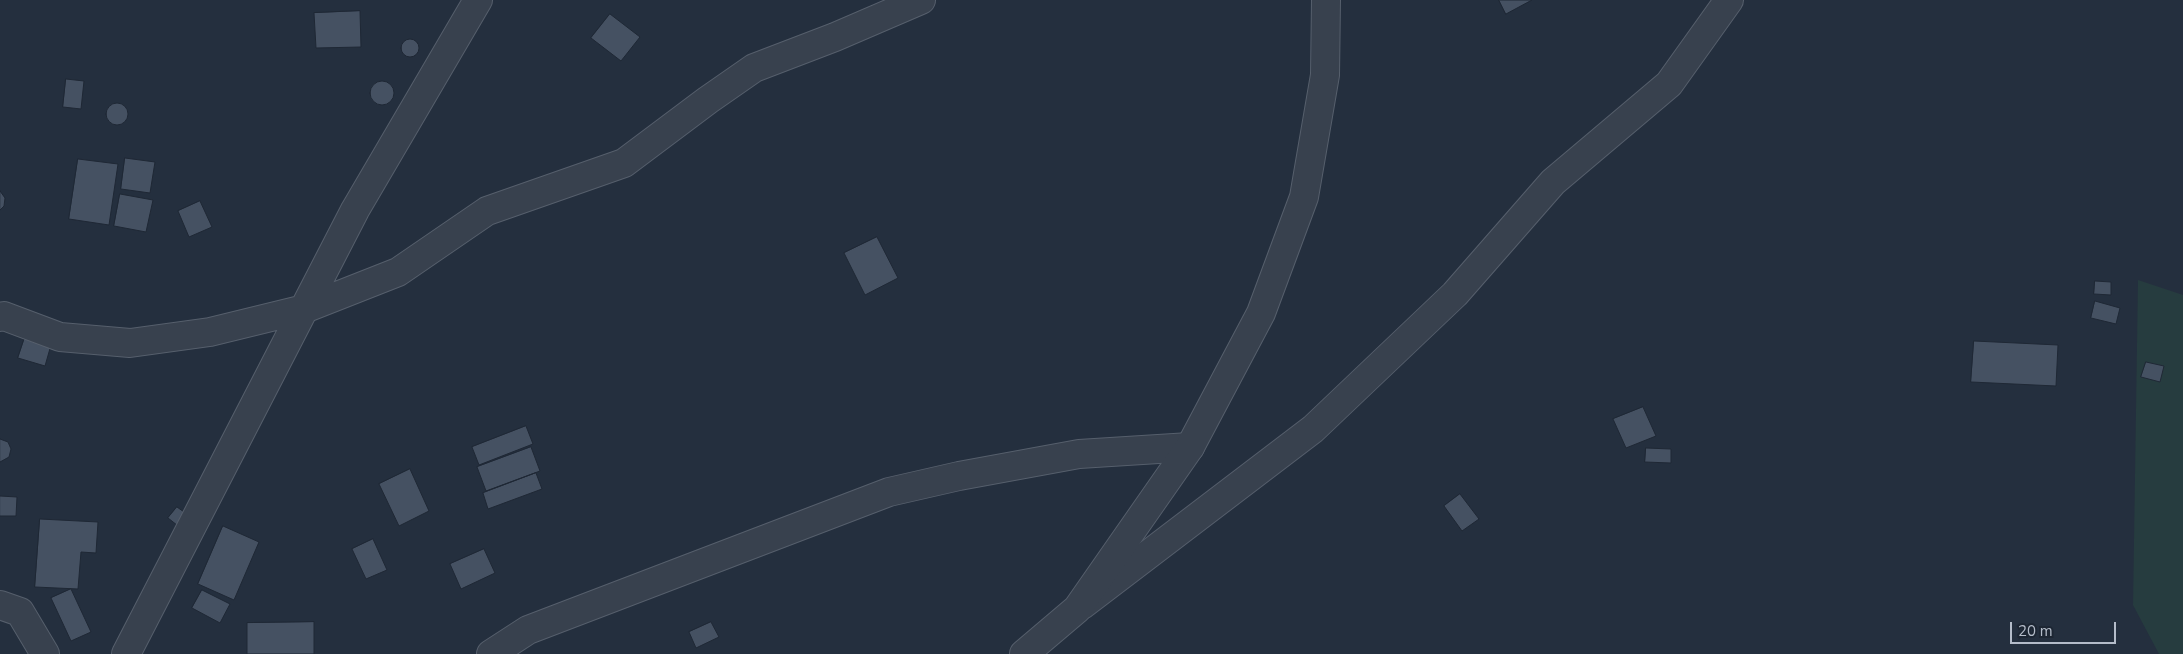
<!DOCTYPE html>
<html>
<head>
<meta charset="utf-8">
<style>
	body { margin:0 }
	#map { position:relative; width:2183px; height:654px; overflow:hidden; background:#242f3e; font-family:"Nunito Sans",sans-serif }
	canvas { display:block }
	.scale { position:absolute; left:2010px; top:622px; width:106px; height:22px; box-sizing:border-box; border:2px solid #b4bcc9; border-top:0; padding-left:6px; font-size:15px; line-height:18px; white-space:nowrap; color:#b4bcc9; -webkit-text-stroke:4px #1d2633; paint-order:stroke }
</style>
</head>
<body>
<div id="map">
<canvas width="2183" height="654"></canvas>
<div class="scale">20 m</div>
</div>
<script>
const ctx = document.querySelector('canvas').getContext('2d');
ctx.lineJoin = 'round';
function paint(path, color) { ctx.fillStyle = color; ctx.fill(path, 'evenodd'); }
function strokePath(path, color, width, dash) { ctx.strokeStyle = color; ctx.lineWidth = width; ctx.lineCap = dash ? 'butt' : 'round'; ctx.setLineDash(dash || []); ctx.stroke(path); }
paint(new Path2D(`
	M2138,280L2183,295V654H2159L2133,605Z`), '#263c3f');
const building = new Path2D(`
	M1499,0H1532L1506,14Z
	M360,11L361,47L316,48L314,13Z
	M610,14L640,37L621,61L591,38Z
	M401 48a9 9 0 1 1 18 0a9 9 0 1 1-18 0Z
	M66,79L84,81L81,109L63,107Z
	M370 93a12 12 0 1 1 24 0a12 12 0 1 1-24 0Z
	M106 114a11 11 0 1 1 22 0a11 11 0 1 1-22 0Z
	M125,158L155,162L150,193L121,189Z
	M78,159L118,164L109,225L69,219Z
	M0,191L5,198L4,206L0,210Z
	M120,194L153,200L146,232L114,226Z
	M200,201L212,227L189,237L178,211Z
	M877,237L898,278L865,295L844,253Z
	M2095,281L2111,282V295L2094,294Z
	M2095,301L2120,308L2116,324L2091,318Z
	M25,337L51,345L45,366L18,358Z
	M1974,341L2058,345L2056,386L1971,382Z
	M2146,362L2164,366L2160,382L2141,377Z
	M1643,407L1656,436L1626,448L1613,419Z
	M526,426L533,444L479,465L472,447Z
	M0,439L8,442L11,449L9,457L0,462Z
	M531,447L540,471L486,491L477,467Z
	M1646,448L1671,449V463L1645,462Z
	M410,469L429,511L399,526L379,484Z
	M536,473L542,489L488,509L483,493Z
	M1460,494L1479,519L1462,531L1444,506Z
	M0,496L17,497L16,516H0Z
	M177,507L191,517L182,529L168,518Z
	M40,519L98,522L96,553L81,552L78,589L35,587Z
	M223,526L259,542L234,600L198,584Z
	M373,539L387,570L366,579L352,549Z
	M484,549L495,573L461,589L450,564Z
	M71,589L91,632L71,641L51,598Z
	M202,590L230,604L220,623L192,608Z
	M314,622V654H247V623Z
	M711,622L719,637L696,648L689,632Z`);
paint(building, '#455162');
strokePath(building, '#1f2835', 1);
const minor = new Path2D(`
	M0,317L4,316L60,337L130,343L210,332L304,309L398,272L487,211L624,163L708,100L754,68L835,37L921,0
	M0,605L20,612L45,654
	M1082,605L1313,429L1455,294L1553,182L1669,84L1729,0
	M126,654L355,210L478,0
	M491,654L528,630L889,492L959,476L1079,454L1190,447`);
const tertiary = new Path2D(`
	M1024,654L1077,609L1190,447L1261,313L1304,197L1325,75L1326,0`);
strokePath(minor, '#565f6c', 30);
strokePath(tertiary, '#565f6c', 30);
strokePath(minor, '#38414e', 28);
strokePath(tertiary, '#38414e', 28);
</script>
</body>
</html>
